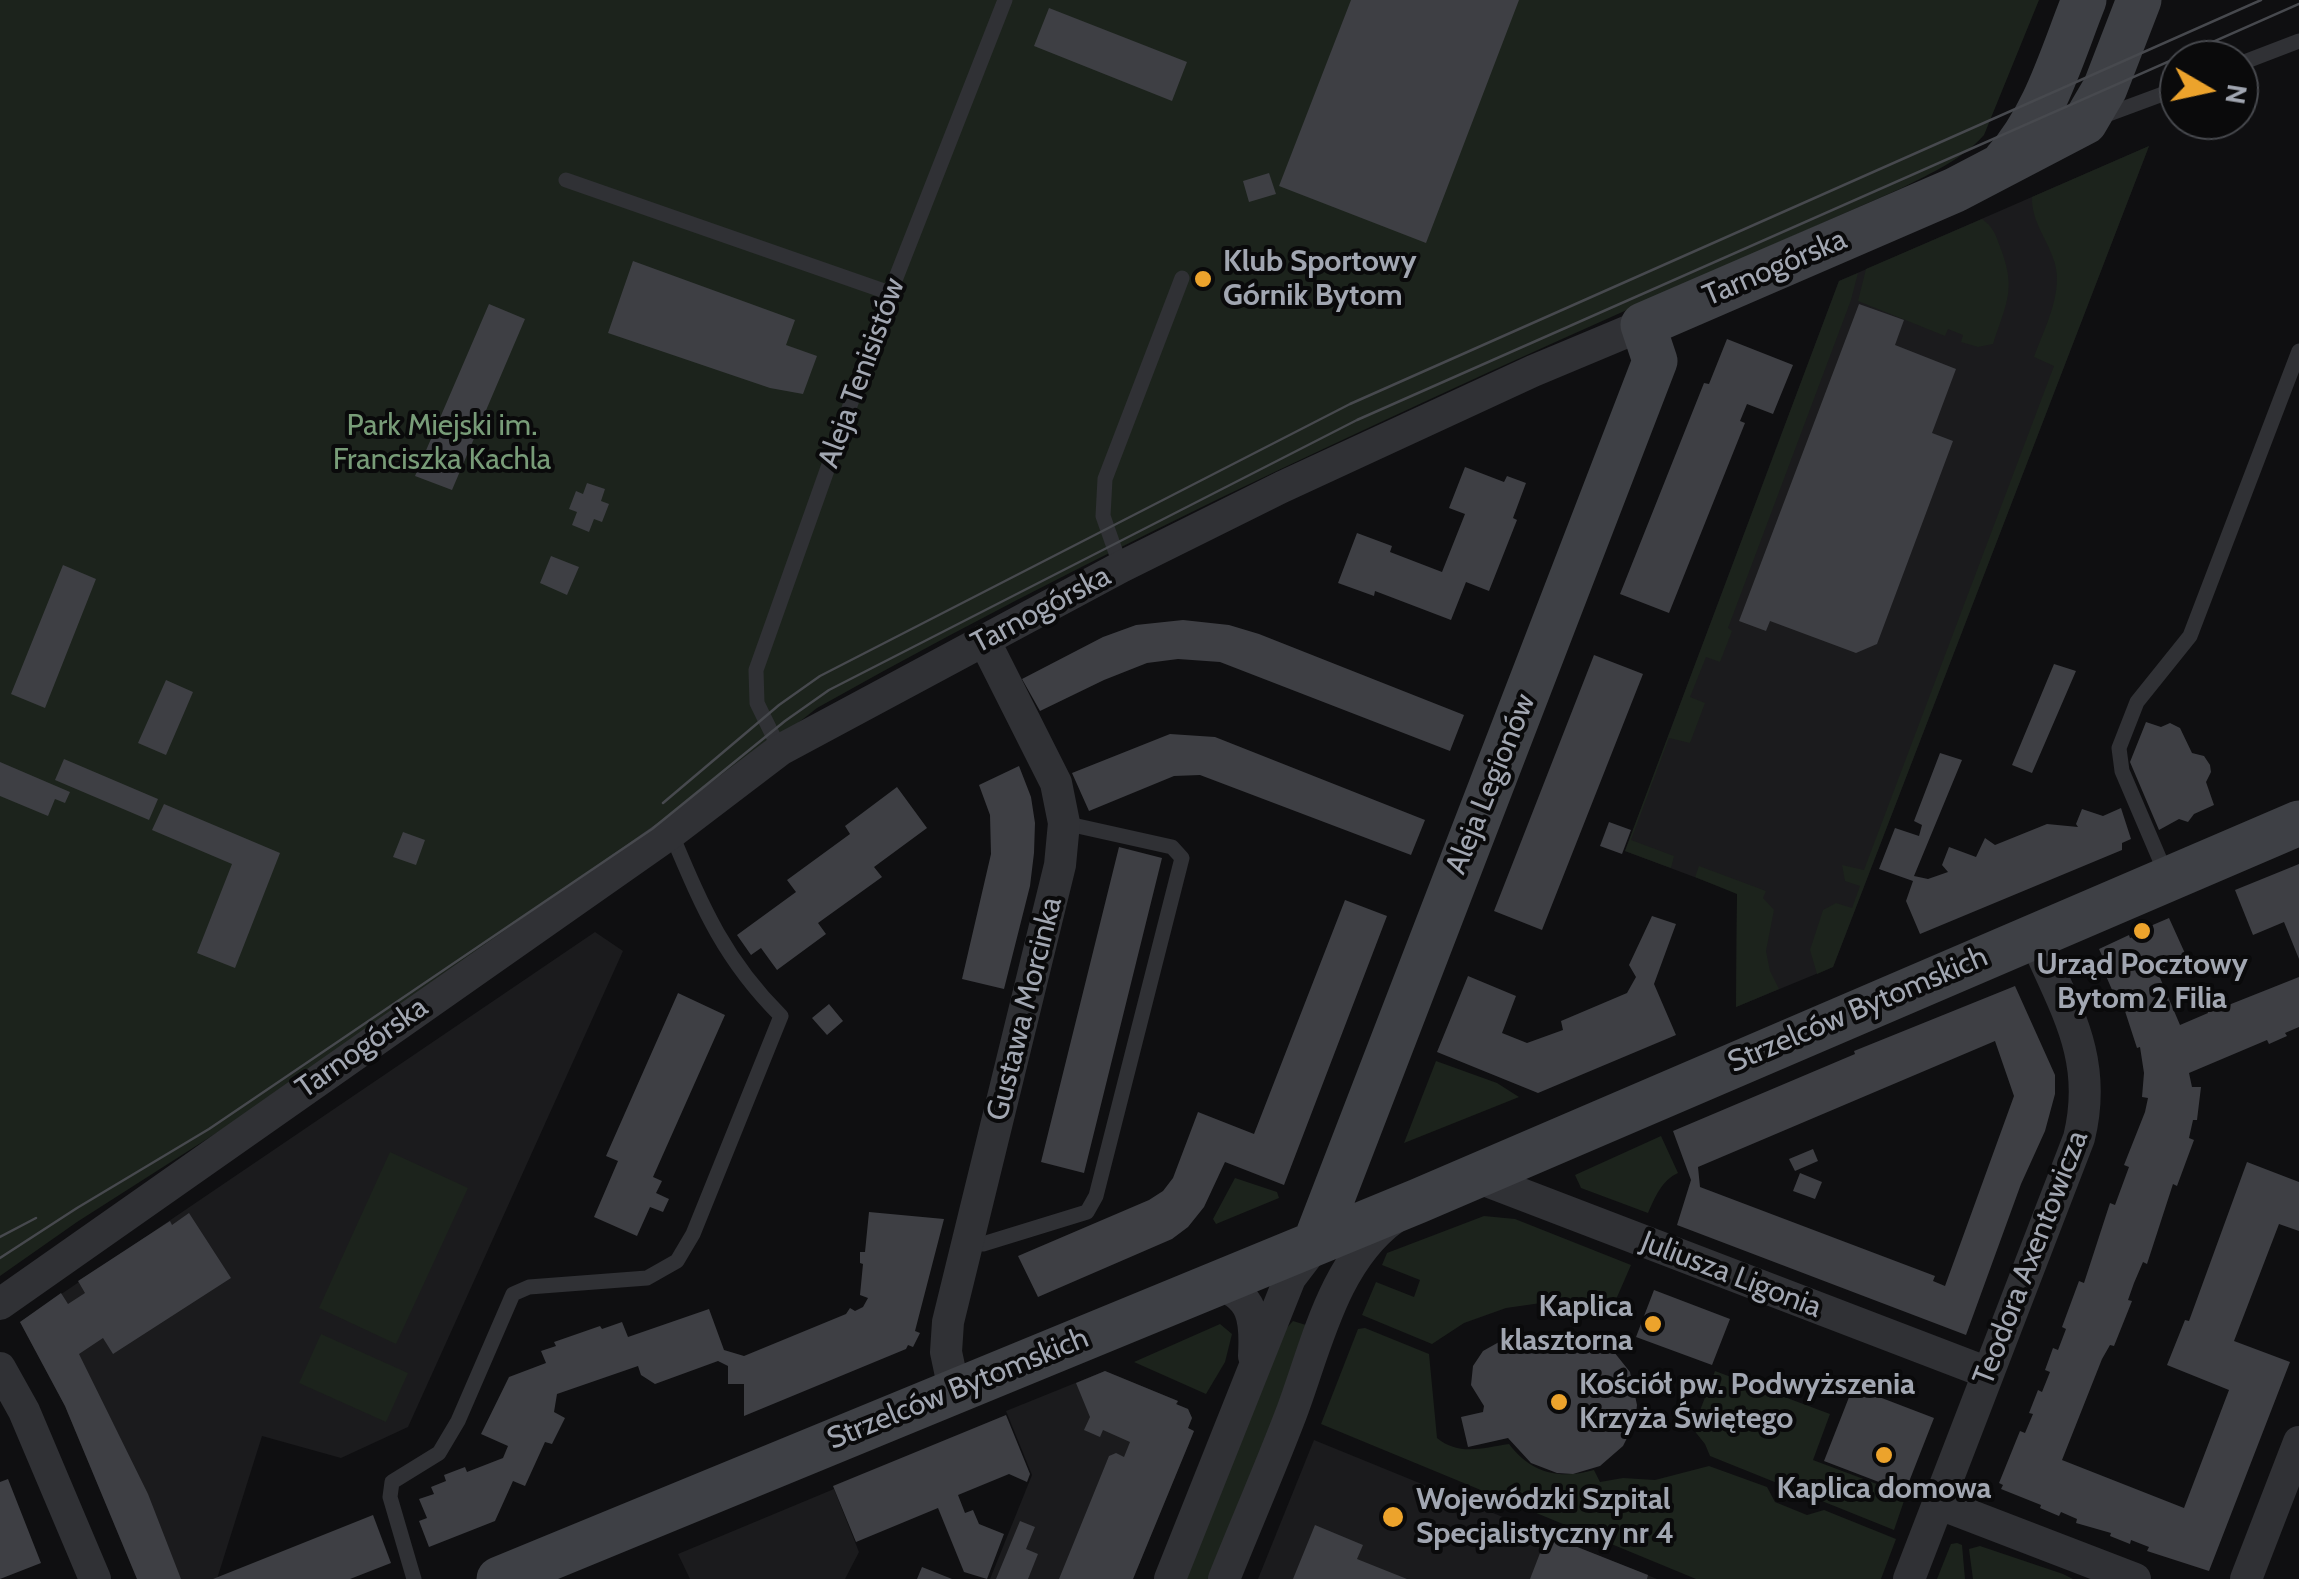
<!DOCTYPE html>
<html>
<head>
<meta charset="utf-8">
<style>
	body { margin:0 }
	#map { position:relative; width:2299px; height:1579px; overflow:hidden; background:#0f0f11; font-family:Cabin,sans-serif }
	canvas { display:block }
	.north { position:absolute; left:2159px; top:40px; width:100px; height:100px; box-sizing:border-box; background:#0a0a0b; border:2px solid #46484d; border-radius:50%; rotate:99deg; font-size:28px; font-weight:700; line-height:40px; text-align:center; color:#a1a6b1 }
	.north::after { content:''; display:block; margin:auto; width:35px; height:45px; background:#eca32c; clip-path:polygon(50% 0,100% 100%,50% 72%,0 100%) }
</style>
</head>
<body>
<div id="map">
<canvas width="2299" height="1579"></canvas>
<div class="north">N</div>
</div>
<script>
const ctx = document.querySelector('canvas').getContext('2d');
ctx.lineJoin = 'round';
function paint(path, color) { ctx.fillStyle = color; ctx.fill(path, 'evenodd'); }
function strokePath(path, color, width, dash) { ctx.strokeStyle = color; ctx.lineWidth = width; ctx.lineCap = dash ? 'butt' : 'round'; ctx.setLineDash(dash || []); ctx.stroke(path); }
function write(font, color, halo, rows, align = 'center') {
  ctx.font = font + ' Cabin,sans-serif'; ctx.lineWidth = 8; ctx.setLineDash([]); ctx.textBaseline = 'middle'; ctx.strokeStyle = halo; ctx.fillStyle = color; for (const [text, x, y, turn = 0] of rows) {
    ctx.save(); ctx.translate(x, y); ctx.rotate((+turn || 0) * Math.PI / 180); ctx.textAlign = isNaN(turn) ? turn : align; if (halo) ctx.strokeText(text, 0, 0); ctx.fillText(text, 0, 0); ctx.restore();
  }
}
paint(new Path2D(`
	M2149,146L1833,967L1736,1007L1737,893L1625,851L1839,281Z
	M595,932L623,951L408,1427L341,1458L262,1436L217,1579H137L65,1406L20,1322Z
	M1105,1371L1178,1401L1177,1405L1188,1409L1192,1418L1188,1428L1194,1431L1133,1579H990L1032,1475L1006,1411Z
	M1314,1440L1547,1535L1657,1579H1258Z
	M834,1489L859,1552L845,1579H690L678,1554Z`), '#1b1b1d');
paint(new Path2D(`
	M0,0H2039L1984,135C1962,160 1931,173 1902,188C1535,350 1167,511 817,708L775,741L257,1107L77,1222L0,1276Z
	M2149,146L1833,967L1817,974L1810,950L1823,910L1836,903L1852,908L1860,886L1845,881L1842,865L1864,870L2054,366L2034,357C2044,329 2063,294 2055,264C2049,241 2031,222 2032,197Z
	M1982,219C1992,226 1995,233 1999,244C2017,289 2007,301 1993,344L1978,347L1961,342L1963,335L1948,329L1945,336L1858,301L1866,269Z
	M1858,273L1851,300L1728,628L1732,631L1720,662L1706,657L1690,697L1705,703L1690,743L1669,738L1631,840L1674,856L1671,868L1625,851L1839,281Z
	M1699,866L1766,891L1763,898L1774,910L1766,951L1770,971L1779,989L1736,1007L1737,894L1695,877Z
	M1436,1061L1497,1083L1519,1097L1404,1143Z
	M1661,1136L1678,1173C1662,1180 1655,1197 1648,1213L1581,1188L1575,1175Z
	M390,1152L468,1188L396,1344L319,1308Z
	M1235,1178L1277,1192L1279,1198L1216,1224L1213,1219Z
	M1484,1216L1515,1219L1631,1265L1611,1311L1541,1303L1506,1308L1464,1323L1432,1344L1362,1315L1376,1282L1414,1297L1420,1280L1382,1265L1387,1253Z
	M1293,1321L1306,1325L1309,1333L1211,1579H1184L1284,1331Z
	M1220,1324L1232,1334L1225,1362L1206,1394L1134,1362Z
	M1365,1328L1429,1354L1437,1438C1459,1456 1482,1448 1509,1444C1531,1473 1559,1480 1594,1470L1600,1482L1623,1478L1655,1480L1709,1466L1767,1487L1775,1502L1807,1515L1824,1510L1896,1539L1881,1579H1696L1321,1424L1358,1329Z
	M321,1334L408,1373L386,1422L299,1383Z
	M1715,1371L1830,1414L1813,1460L1906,1495L1894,1530L1710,1456L1705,1444L1693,1429Z
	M1957,1543L1962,1545L1965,1579H1937L1951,1544Z
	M1980,1546L2063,1574L2073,1579H1973L1969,1549Z`), '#1c231c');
paint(new Path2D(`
	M1351,0H1519L1426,243L1279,186Z
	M1049,8L1187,62L1172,101L1034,46Z
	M1269,173L1276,194L1249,202L1243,181Z
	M633,261L795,320L786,345L817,356L803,394L770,388L608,333Z
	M489,304L525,319L452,490L415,476Z
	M1859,304L1904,320L1895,345L1956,369L1932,433L1953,441L1877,644L1856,653L1770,621L1766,631L1739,621Z
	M1727,339L1793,365L1773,414L1747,404L1740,421L1745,423L1669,613L1620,594L1704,383L1709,384Z
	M1465,467L1504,482L1507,476L1526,483L1513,518L1517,520L1489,591L1466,582L1451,620L1375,591L1374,596L1338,583L1357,533L1392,546L1390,552L1442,572L1465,514L1449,508Z
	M587,483L605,489L601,501L609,504L602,522L594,519L589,532L572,525L577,512L569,509L576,491L583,494Z
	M551,556L579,567L567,595L540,583Z
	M63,565L96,579L45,708L11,694Z
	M1183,620L1229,625L1259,634L1464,715L1450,751L1220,662L1178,659L1147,663L1104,680L1040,711L1022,679L1103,637L1136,625Z
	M1594,655L1643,674L1542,930L1494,911Z
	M2054,664L2076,671L2032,773L2012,765Z
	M166,680L193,692L166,755L138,743Z
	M2146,722L2161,727L2170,723L2180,728L2192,753L2204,756L2210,765L2211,772L2206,782L2214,805L2194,814L2188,822L2179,819L2159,830L2130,762Z
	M1170,734L1215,737L1425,820L1411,855L1200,775L1174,776L1089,811L1072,773Z
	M1940,753L1962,760L1914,876L1928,879L1948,872L1942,865L1949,847L1976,857L1985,838L1995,845L2047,824L2078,827L2076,824L2082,809L2103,816L2121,808L2131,839L2122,843V850L1920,934L1906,901L1913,881L1879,869L1895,828L1919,836L1922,825L1914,821Z
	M64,759L158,799L149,820L55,780Z
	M0,762L70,792L65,803L55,799L48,816L0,796Z
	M1019,766L1031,797L1035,823L1034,853L1030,886L1004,989L962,979L991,854L990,815L979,785Z
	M897,787L927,828L874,867L882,877L818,923L826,934L777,970L761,948L751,955L737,935L796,892L787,880L850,834L845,826Z
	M164,804L280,853L235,968L197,953L232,864L152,830Z
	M1609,822L1631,830L1622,854L1600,846Z
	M403,832L425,840L416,865L393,857Z
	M1119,847L1162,858L1084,1173L1041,1162Z
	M2299,864V959L2284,922L2253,935L2235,890Z
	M1345,900L1387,916L1284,1185L1225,1162L1204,1207L1188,1227L1172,1239L1038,1297L1018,1256L1149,1200L1163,1191L1173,1178L1198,1112L1254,1134Z
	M1652,916L1676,924L1654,984L1676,1035L1538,1093L1437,1052L1468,976L1516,996L1502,1033L1527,1043L1563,1030L1561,1021L1627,993L1636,977L1629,965Z
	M2169,918L2188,960L2158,973L2180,1025L2208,1013L2207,1010L2224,1003L2226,1006L2299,977V1027L2285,1033L2287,1036L2269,1044L2267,1040L2189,1073L2192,1087H2201L2197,1120H2193L2189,1138L2194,1140L2177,1186L2173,1184L2147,1264L2143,1262L2134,1283L2128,1300L2132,1301L2114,1346L2110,1345L2102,1359L2062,1460L2184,1508L2229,1390L2167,1365L2185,1320L2189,1321L2247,1162L2299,1182V1231L2279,1224L2234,1341L2290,1362L2209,1571L2147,1551L2149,1547L2131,1540L2130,1544L2110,1536L2111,1533L2076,1523L2077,1519L2061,1512L2059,1516L2040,1508L2041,1505L2001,1489L2003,1485L1999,1483L2020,1431L2025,1433L2033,1414L2029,1413L2038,1390L2042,1392L2050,1372L2045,1370L2053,1348L2058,1350L2066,1329L2062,1327L2079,1281L2084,1283L2110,1203L2115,1205L2129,1167L2124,1165L2145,1112L2148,1098L2142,1097L2144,1073L2140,1047L2137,1048L2123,1005L2119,1006L2100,962L2104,960L2099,949L2129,935L2130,938L2142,934L2141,930Z
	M2015,986L2055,1075V1094L2045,1131L2021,1184L1966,1335L1677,1225L1691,1180L1673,1131L1855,1054L1854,1051ZM1995,1041L2014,1096L1945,1286L1933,1281L1935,1276L1700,1187L1698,1167Z
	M678,993L725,1015L653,1177L662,1181L656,1193L669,1199L663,1212L650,1207L637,1236L594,1217L618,1161L606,1156Z
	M829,1004L843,1021L827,1035L812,1018Z
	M1813,1149L1818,1161L1795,1171L1789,1159Z
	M1800,1173L1822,1182L1815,1199L1793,1191Z
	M869,1212L944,1219L915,1331L920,1333L913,1347L908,1345L906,1349L744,1416V1384H728V1366L718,1361L655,1384L641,1375L638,1366L557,1394L554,1412L565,1418L552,1444L545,1442L525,1486L513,1481L495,1521L429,1547L419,1521L427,1518L419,1499L434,1494L431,1487L446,1481L444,1475L465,1467L467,1472L503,1458L508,1446L481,1434L509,1377L546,1363L541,1351L556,1346L554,1342L600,1326L602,1329L622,1322L628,1337L709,1309L724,1350L744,1356L846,1314L850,1308L855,1311L863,1307L868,1298L860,1295L863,1264L860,1263V1252H865Z
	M189,1213L231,1278L113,1354L103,1338L79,1354L148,1494L181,1579H137L65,1406L20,1322L61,1293L68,1304L85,1293L78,1281L170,1221L172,1225Z
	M1654,1290L1730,1319L1712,1365L1636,1337Z
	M1557,1333H1572L1597,1340L1610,1347L1630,1372L1637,1405L1635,1422L1623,1446L1600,1466L1573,1474L1557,1473L1531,1463L1508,1438L1468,1447L1461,1417L1483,1412L1484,1406L1471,1385L1473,1366L1483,1351L1499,1342L1516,1344L1524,1348Z
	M1105,1371L1178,1401L1176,1404L1188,1409L1192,1418L1188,1428L1194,1431L1133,1579H1059L1109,1456L1116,1453L1124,1457L1130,1442L1103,1430L1100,1437L1084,1430L1090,1417L1076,1383Z
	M1853,1387L1934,1418L1905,1492L1824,1461Z
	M1006,1415L1030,1474L1027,1482L1009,1474L958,1495L965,1513L973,1510L979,1524L1004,1534L987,1579L964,1572L938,1508L856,1542L833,1486Z
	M8,1479L41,1563L0,1579V1482Z
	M373,1515L391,1563L350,1579H213Z
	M1020,1521L1035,1527L1026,1549L1038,1554L1028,1579H996Z
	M1315,1525L1363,1545L1357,1559L1407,1579H1293Z
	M1547,1535L1648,1575L1647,1579H1530Z
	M922,1567L952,1579H917Z`), '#3e3f44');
strokePath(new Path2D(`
	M2239,64L2299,41
	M2098,118L2179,88
	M566,180L890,293
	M1121,567L1103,516L1105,479L1182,278
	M780,750L757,703L756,670L890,293L1005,0
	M2166,874L2122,771L2119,748L2137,702L2190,636L2299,351
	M969,1240L983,1244L1087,1212L1096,1196L1182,858L1172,847L1064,823
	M414,1579L390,1497L392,1482L439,1453L458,1421L513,1294L529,1287L647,1278L677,1261L693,1234L781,1016C723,958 702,906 671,833`), '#303135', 15);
strokePath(new Path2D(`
	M1474,1176L1988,1373
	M1216,1284C1254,1294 1256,1321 1254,1356
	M0,1304L671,833L780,750L1121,567L1282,487L1533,371L1643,325
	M0,1368L24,1411L95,1579
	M954,1390L946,1352L948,1322L1060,865L1064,823L1056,783L984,640
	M1940,1504L2135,1579
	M1170,1579L1290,1278L1316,1244
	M1224,1579C1246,1524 1270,1469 1291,1414C1316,1348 1333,1262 1394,1218
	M1909,1579L2079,1138C2099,1057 2064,1007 2033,934
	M2246,1579L2299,1442`), '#303135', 32);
strokePath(new Path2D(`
	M2005,161C2045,117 2062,55 2084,0
	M1315,1243L1655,361L1643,325L1955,190L2085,122L2105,88L2139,0
	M499,1579L1418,1201L2299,823`), '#3e4045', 45);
strokePath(new Path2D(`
	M663,803L779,705L820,676L1350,404L2261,0
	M0,1237L36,1218
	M0,1258L77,1208L209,1129L652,829L785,721L829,690L1357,420L2299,4`), '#47494e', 2.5);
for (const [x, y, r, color] of [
	[1203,279,10,"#eca32c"],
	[2142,931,10,"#eca32c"],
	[1653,1324,10,"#eca32c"],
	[1559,1402,10,"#eca32c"],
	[1884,1455,10,"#eca32c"],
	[1393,1517,12,"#eca32c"]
]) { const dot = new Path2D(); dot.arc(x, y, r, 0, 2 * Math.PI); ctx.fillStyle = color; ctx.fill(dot); strokePath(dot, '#0a0a0b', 4); }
write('bold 30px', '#a1a6b1', '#0a0a0b', [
	["Klub Sportowy",1223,262],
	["Górnik Bytom",1223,296],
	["Urząd Pocztowy",2142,965,"center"],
	["Bytom 2 Filia",2142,999,"center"],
	["Kaplica",1633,1307,"right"],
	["klasztorna",1633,1341,"right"],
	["Kościół pw. Podwyższenia",1579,1385],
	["Krzyża Świętego",1579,1419],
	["Kaplica domowa",1884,1489,"center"],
	["Wojewódzki Szpital",1416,1500],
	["Specjalistyczny nr 4",1416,1534]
], 'left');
write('30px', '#a1a6b1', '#0a0a0b', [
	["Tarnogórska",1775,268,-23],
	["Aleja Tenisistów",862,373,-70],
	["Tarnogórska",1041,610,-28],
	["Aleja Legionów",1491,784,-68],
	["Gustawa Morcinka",1025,1009,-76],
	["Strzelców Bytomskich",1858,1010,-23],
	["Tarnogórska",362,1048,-35],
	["Teodora Axentowicza",2031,1258,-69],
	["Juliusza Ligonia",1731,1275,21],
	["Strzelców Bytomskich",958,1389,-22]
]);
write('30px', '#789c78', '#0a0a0b', [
	["Park Miejski im.",442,426],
	["Franciszka Kachla",442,460]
]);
</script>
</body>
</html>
